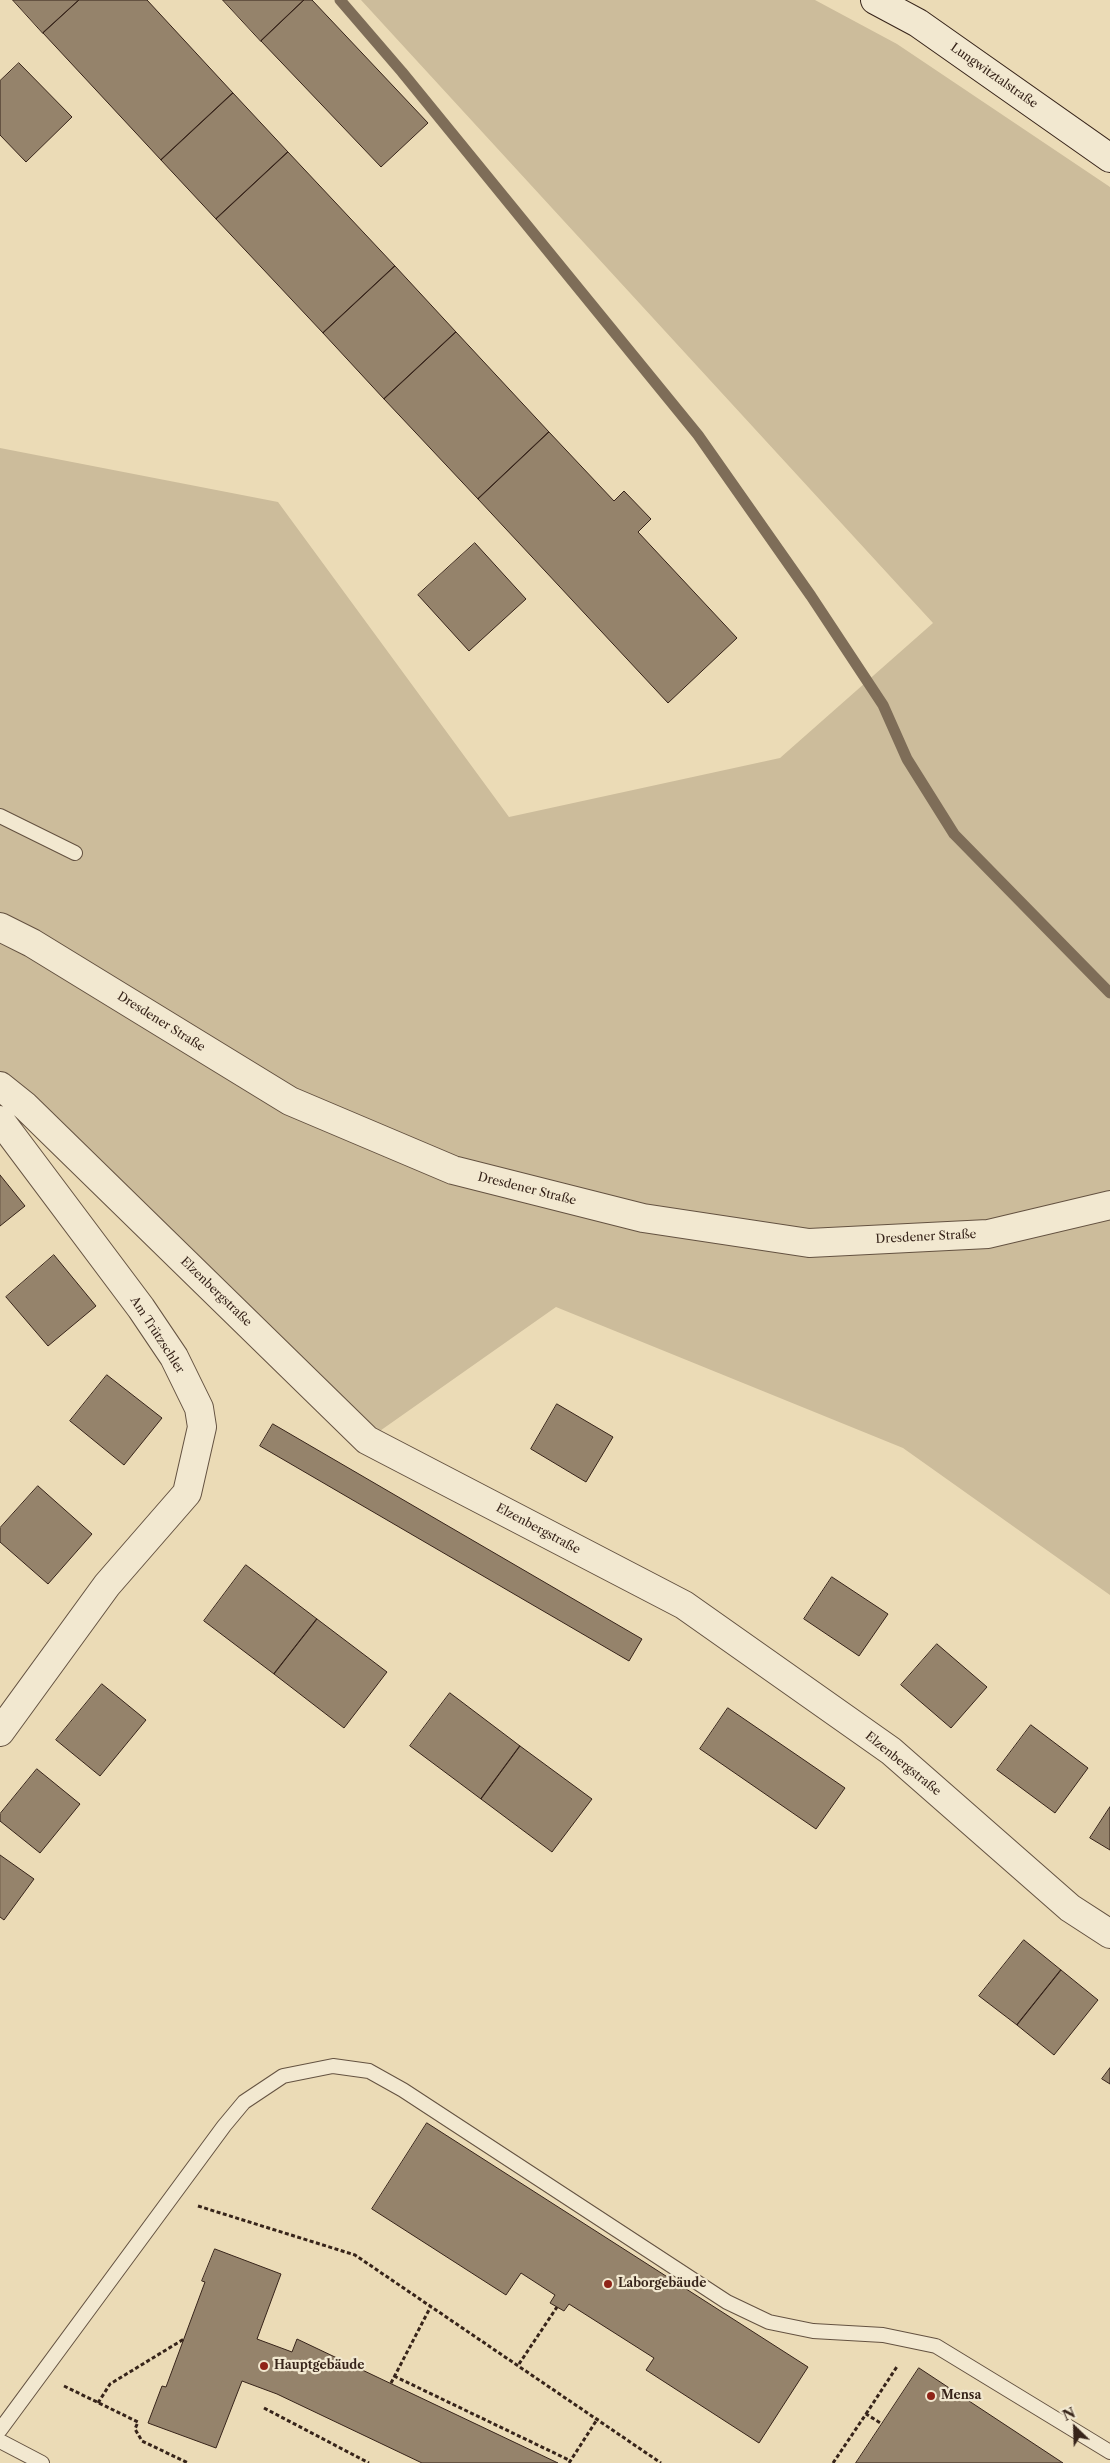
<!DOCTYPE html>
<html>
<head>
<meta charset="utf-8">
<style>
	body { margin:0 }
	#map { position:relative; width:1110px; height:2463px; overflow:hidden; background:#ebdbb6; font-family:"Libre Caslon Text",serif }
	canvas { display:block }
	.north { position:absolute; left:1050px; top:2403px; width:50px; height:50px; -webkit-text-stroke:4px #f2e8d0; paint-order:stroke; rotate:336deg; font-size:14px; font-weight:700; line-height:20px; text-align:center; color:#37241a }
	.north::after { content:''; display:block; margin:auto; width:18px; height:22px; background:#37241a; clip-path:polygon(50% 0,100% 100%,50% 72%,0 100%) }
</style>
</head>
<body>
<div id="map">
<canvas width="1110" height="2463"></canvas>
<div class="north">N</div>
</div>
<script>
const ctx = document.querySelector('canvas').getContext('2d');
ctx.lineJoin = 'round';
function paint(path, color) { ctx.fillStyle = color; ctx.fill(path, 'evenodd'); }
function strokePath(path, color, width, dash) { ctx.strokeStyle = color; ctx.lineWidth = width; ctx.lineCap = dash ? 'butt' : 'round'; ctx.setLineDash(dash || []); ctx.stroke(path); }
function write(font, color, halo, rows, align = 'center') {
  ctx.font = font + ' "Libre Caslon Text",serif'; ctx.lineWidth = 4.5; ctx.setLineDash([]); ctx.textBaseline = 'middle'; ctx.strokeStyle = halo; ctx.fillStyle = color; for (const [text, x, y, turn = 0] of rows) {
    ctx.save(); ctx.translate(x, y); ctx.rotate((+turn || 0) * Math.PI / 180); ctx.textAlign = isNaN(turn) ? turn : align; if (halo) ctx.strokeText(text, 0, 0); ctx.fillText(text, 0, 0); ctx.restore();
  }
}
paint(new Path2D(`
	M361,0H815L897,44L1110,187V1595L903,1448L556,1307L367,1440L0,1086V448L278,502L509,817L780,758L933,623Z`), '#ccbc9b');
strokePath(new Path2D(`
	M340,0L402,72L698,435L811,596L883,705L907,759L954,834L1110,993`), '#7e6d58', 11);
const building = new Path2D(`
	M13,0H79L43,33Z
	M79,0H147L233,93L161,160L43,33Z
	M223,0H304L261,41Z
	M304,0H312L428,123L381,167L261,41Z
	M19,63L72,117L26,162L0,135V81Z
	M233,93L288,152L216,219L161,160Z
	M288,152L395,266L323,333L216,219Z
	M395,266L456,332L384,399L323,333Z
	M456,332L549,432L478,499L384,399Z
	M549,432L614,501L624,491L651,519L638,532L737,638L668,703L478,499Z
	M475,543L526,599L469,651L418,595Z
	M0,1175L25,1206L0,1226Z
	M54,1255L96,1306L48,1346L6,1297Z
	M107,1375L162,1418L124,1465L70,1421Z
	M557,1404L613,1437L586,1482L531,1449Z
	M273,1424L642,1639L629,1661L260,1446Z
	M38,1486L92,1534L48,1584L0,1542V1528Z
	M246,1565L317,1619L274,1674L204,1621Z
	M832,1577L888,1614L859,1656L804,1619Z
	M317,1619L387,1672L344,1728L274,1674Z
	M937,1644L987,1687L951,1728L901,1685Z
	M102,1684L146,1720L100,1776L56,1740Z
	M450,1693L520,1746L481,1799L410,1746Z
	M728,1708L845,1788L816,1829L700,1749Z
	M1031,1725L1088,1768L1055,1813L997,1770Z
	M520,1746L592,1799L552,1852L481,1799Z
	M37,1769L80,1804L40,1853L0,1821V1814Z
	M1110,1807V1850L1090,1838Z
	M0,1855L34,1879L4,1920L0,1917Z
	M1024,1940L1061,1970L1017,2025L979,1996Z
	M1061,1970L1098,2000L1054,2055L1017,2025Z
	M1110,2068V2084L1102,2079Z
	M427,2123L808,2367L759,2443L646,2370L654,2358L569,2304L564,2311L550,2303L555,2295L521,2273L506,2295L372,2209Z
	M215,2249L281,2274L257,2339L292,2352L297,2339L558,2463H422L277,2394L242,2381L216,2448L148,2423L162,2386L166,2387L205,2282L202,2281Z
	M919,2368L1063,2463H856Z`);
paint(building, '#95836b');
strokePath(building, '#37241a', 1);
const service = new Path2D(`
	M0,816L75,853
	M0,2430L224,2126L244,2102L283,2076L333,2066L369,2071L403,2090L727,2302L769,2322L813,2331L883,2335L936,2346L1110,2452
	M0,2441L42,2463`);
const minor = new Path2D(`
	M0,1086L25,1106L367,1440L684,1605L891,1751L1070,1908L1110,1934
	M0,1120L141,1308L174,1357L199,1408L202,1427L187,1493L107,1585L0,1732`);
const tertiary = new Path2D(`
	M0,927L32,943L290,1101L453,1170L643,1218L809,1243L988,1234L1110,1205`);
const secondary = new Path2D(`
	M875,0L918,23L1110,158`);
strokePath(service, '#645241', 16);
strokePath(minor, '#645241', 30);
strokePath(tertiary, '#645241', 30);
strokePath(secondary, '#37241a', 30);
strokePath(new Path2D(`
	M198,2206L355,2255L661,2463
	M519,2364L557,2307
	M394,2376L571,2461
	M391,2383L431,2306
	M64,2386L138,2422L135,2429L142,2441L188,2463
	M98,2403L110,2384L184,2339
	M264,2408L369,2463
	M866,2414L898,2365
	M569,2463L598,2418
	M833,2463L866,2414L882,2424`), '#37241a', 3, [4, 2.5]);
strokePath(service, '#f2e8d0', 14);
strokePath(minor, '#f2e8d0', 28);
strokePath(tertiary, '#f2e8d0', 28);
strokePath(secondary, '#f2e8d0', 28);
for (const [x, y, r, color] of [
	[608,2284,5,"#8f2418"],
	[264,2366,5,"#8f2418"],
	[931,2396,5,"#8f2418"]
]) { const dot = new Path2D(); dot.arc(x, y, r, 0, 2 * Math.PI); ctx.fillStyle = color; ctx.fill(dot); strokePath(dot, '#f2e8d0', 2); }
write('12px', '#37241a', '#f2e8d0', [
	["Lungwitztalstraße",994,76,35],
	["Dresdener Straße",161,1022,32],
	["Dresdener Straße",527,1189,14],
	["Dresdener Straße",926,1237,-3],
	["Elzenbergstraße",216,1292,44],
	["Am Trützschler",157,1335,57],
	["Elzenbergstraße",538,1529,28],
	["Elzenbergstraße",903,1764,39]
]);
write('bold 12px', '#37241a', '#f2e8d0', [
	["Laborgebäude",618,2284],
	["Hauptgebäude",274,2366],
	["Mensa",941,2396]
], 'left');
</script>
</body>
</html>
